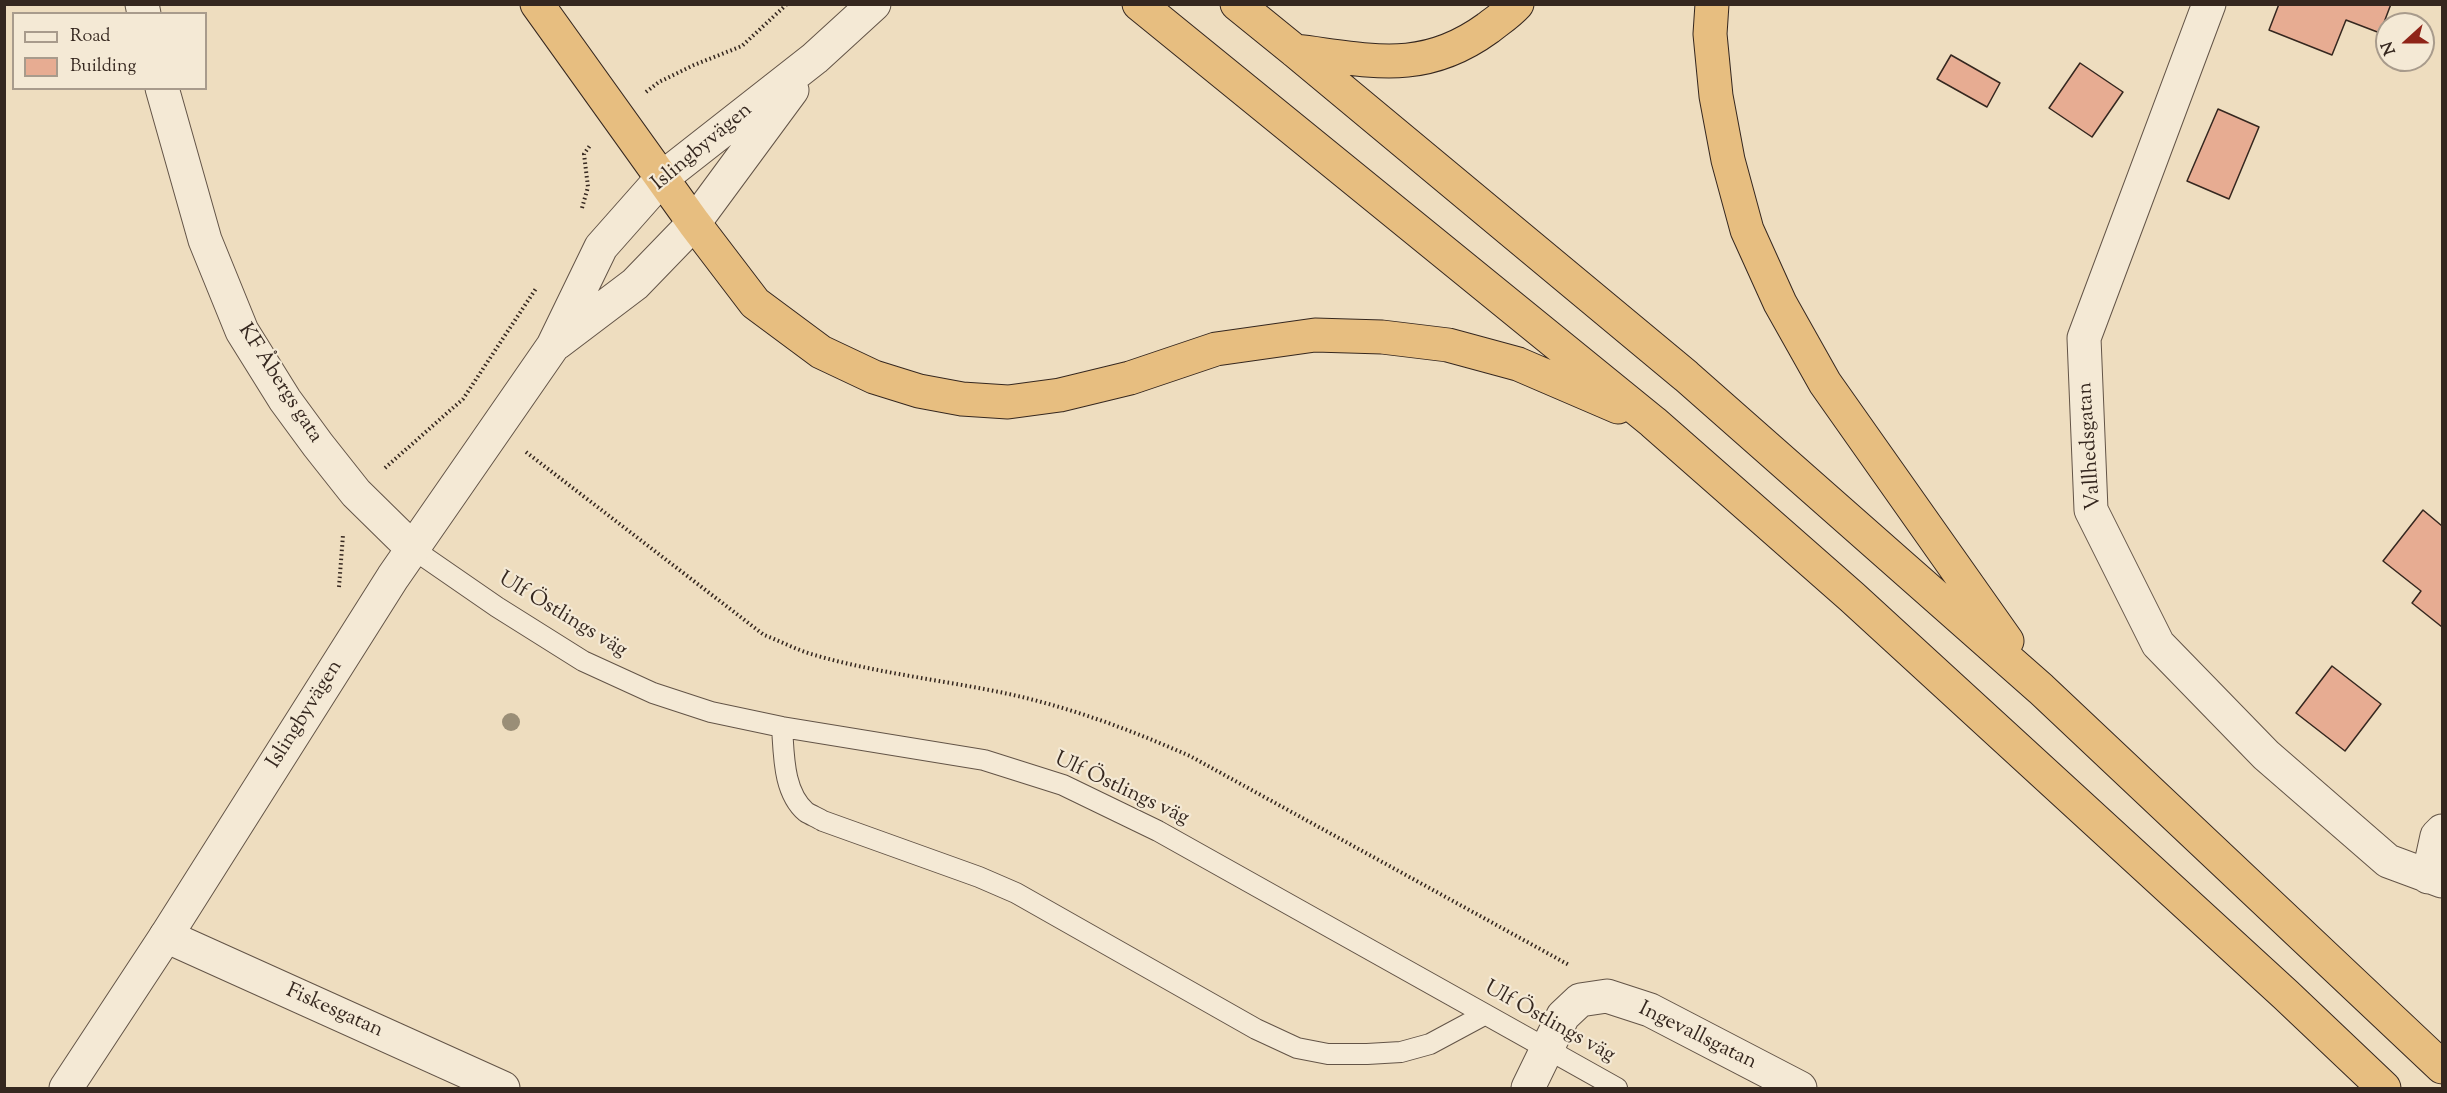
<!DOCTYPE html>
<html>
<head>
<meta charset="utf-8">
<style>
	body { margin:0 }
	#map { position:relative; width:2447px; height:1093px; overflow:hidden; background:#eeddbf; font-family:"Sorts Mill Goudy",serif }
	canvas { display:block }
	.frame { position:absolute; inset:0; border:6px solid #35271f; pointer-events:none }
	.legend { position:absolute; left:12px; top:12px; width:195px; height:78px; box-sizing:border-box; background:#f4e9d5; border:2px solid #a89b8c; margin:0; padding:8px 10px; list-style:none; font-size:18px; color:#35271f }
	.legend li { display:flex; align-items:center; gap:12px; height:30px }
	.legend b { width:30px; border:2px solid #a89b8c }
	.north { position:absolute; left:2375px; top:12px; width:60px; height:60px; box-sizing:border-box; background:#f4e9d5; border:2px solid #a89b8c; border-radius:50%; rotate:249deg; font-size:16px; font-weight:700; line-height:24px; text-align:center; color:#35271f }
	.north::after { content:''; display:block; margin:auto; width:21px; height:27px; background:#8f2418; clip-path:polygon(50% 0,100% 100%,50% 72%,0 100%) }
</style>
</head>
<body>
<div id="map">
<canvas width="2447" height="1093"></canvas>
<div class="frame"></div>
<ul class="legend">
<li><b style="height:8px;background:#f4e9d5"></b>Road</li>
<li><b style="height:16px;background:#e7ac92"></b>Building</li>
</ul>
<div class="north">N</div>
</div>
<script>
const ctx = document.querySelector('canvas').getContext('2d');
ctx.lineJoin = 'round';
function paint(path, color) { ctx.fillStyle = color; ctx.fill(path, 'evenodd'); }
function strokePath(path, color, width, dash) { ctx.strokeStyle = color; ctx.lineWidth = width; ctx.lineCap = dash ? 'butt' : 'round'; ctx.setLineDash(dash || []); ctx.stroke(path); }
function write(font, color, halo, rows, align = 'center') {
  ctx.font = font + ' "Sorts Mill Goudy",serif'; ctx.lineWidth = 4.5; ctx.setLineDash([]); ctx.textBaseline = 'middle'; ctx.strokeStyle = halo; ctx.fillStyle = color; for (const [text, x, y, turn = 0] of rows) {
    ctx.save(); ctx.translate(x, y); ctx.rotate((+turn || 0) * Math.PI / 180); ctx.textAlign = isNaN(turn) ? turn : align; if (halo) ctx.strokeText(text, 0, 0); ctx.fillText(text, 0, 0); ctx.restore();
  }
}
const building = new Path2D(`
	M2279,4H2391L2380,33L2346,20L2332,55L2269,30Z
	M1951,55L2000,83L1987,107L1937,79Z
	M2080,63L2123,92L2092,137L2049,108Z
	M2218,109L2259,127L2229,199L2187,181Z
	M2423,510L2442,526V627L2412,603L2421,591L2383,561Z
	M2332,666L2381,704L2345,751L2296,713Z`);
paint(building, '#e7ac92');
strokePath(building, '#35271f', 1.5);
const service = new Path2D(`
	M413,549L497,607L583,661L653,693L711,712L782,727L984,760L1063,785L1158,831L1617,1088
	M782,727C784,755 783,792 806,812C811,815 818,818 823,821L979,877L1016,893L1256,1029L1297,1048L1328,1054H1367L1401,1052L1430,1044L1484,1015`);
const minor = new Path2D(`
	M142,4L144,14
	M2209,4L2084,338L2091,510L2158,644L2266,755L2388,861L2442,881
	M162,88L205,240L242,331L285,400L318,445L356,493L413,549
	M2428,877L2437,836L2442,831
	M166,936L503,1088
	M1528,1088L1563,1016L1580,1000L1607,996L1650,1010L1800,1088`);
const tertiary = new Path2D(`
	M557,343L635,284L694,223L792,90
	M66,1088L166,936L393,577L553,346L601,247L662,178L815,58L874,4`);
const trunk = new Path2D(`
	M537,4L694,223L755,303L821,352L874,377L919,391L962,399L1008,402L1060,395L1130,378L1216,349L1315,335L1382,337L1448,345L1518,364L1618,407
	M1139,4L1653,422L1852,597L2286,995L2384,1088
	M1237,4L1295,51L1686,376L1898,563L2041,689L2442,1067
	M1712,4L1710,34L1716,96L1728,160L1747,230L1780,303L1825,383L2007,641
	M1295,51C1370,60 1422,76 1488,28C1498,20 1508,14 1517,4`);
strokePath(service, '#635447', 22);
strokePath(minor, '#635447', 35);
strokePath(tertiary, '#635447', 35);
strokePath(trunk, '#35271f', 35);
strokePath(new Path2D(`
	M646,92L659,82L694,65L742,46L787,4
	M582,208L588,187L584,154L591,144
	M526,452L764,635C780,641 795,649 811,654C875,673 943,680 1009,694C1072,708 1131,730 1190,756L1569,965
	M385,468L463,399L537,287
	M339,587L343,535`), '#35271f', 4, [1.5, 3]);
strokePath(service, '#f4e9d5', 20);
strokePath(minor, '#f4e9d5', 33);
strokePath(tertiary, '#f4e9d5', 33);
strokePath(trunk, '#e7be80', 33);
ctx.fillStyle = '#9a8e77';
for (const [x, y] of [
	[511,722]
]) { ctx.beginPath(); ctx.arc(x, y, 9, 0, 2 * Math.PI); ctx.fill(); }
write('21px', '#35271f', '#f4e9d5', [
	["Islingbyvägen",703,148,-40],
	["KF Åbergs gata",279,384,57],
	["Vallhedsgatan",2091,446,-94],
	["Ulf Östlings väg",562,616,31],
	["Islingbyvägen",306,715,-58],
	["Ulf Östlings väg",1121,790,25],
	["Fiskesgatan",334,1012,24],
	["Ulf Östlings väg",1549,1023,29],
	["Ingevallsgatan",1697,1037,26]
]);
</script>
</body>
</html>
